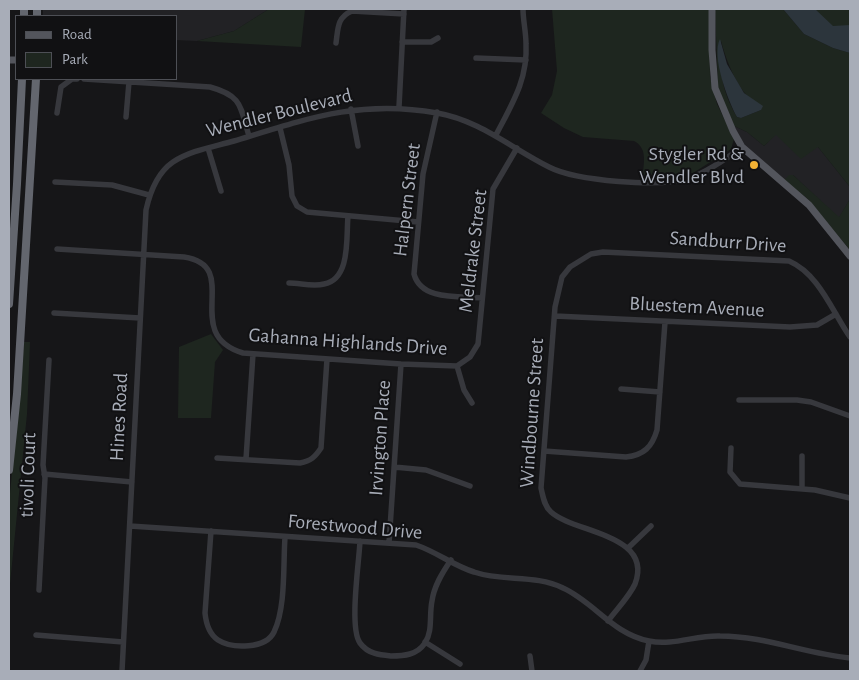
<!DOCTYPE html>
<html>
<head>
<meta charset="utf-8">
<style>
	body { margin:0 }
	#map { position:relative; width:859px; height:680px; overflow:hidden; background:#161618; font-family:"Alegreya Sans",sans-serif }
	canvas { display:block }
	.frame { position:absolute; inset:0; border:10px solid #a8adb8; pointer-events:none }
	.legend { position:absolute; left:15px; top:15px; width:162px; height:65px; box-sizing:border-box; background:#111113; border:1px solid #4d4f55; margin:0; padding:6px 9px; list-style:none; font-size:15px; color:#a8adb8 }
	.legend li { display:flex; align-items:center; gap:10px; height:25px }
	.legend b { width:25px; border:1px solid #4d4f55 }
</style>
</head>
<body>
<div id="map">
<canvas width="859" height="680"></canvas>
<div class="frame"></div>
<ul class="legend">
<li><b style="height:6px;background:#53555c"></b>Road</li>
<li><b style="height:14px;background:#1e261f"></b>Park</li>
</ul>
</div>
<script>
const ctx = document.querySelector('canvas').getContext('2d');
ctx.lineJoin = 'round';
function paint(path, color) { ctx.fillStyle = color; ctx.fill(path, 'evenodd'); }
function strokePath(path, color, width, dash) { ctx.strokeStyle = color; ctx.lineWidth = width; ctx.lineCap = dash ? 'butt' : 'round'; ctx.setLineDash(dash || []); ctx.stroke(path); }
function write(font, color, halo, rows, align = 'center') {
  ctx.font = font + ' "Alegreya Sans",sans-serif'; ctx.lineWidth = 4; ctx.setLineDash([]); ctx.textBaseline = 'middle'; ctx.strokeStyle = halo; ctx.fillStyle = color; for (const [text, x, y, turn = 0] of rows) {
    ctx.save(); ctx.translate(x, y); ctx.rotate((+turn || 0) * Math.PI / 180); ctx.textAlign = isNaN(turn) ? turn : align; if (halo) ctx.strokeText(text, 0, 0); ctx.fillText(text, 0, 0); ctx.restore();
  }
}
paint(new Path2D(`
	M43,9H269L234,31L197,41L176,40V16H43Z
	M734,126L747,132L764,146L776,134L818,147L850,187V199L839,218L793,175L784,180L746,147Z`), '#222225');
paint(new Path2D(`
	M269,9H305L301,47L197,41L234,31Z
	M552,9H709L710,77L717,104L734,139L731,149L693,173L647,177L643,174C644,160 647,148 634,141L583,137L564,128L541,113L552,95L557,71Z
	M715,9H783L804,34L833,48L850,53V187L818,147L801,159L776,135L764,146L747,132L734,126L718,88ZM721,41C726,59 732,75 743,91C749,99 757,100 761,110L741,118L737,117C722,91 719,71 721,41Z
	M793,9H850V38Z
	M789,175H793L839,217L850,199V250L808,199L784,180Z
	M211,334L223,350L215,362L211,418H178L179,347Z
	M24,342H30L27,414L9,594V504Z`), '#1e261f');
paint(new Path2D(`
	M783,9H815L833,26L850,25V53L833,48L804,34Z
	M720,39L727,64L744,93L763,106L761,110L741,118L737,117C728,101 711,56 720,39Z`), '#2c353c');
strokePath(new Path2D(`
	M402,42H431L438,38
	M336,43C338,29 337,17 352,11L404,14
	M476,58L526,60
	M84,79L210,87C243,96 240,107 249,136
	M399,107L404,9
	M351,109L358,146
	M437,112L423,174L414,274C421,301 460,296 482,298
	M57,113L61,87L72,79H77
	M126,117L129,82
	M280,128L289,165L292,196L297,206L307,212L418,222
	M496,135C512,104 528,79 526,44C526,32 523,20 523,9
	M208,148L221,191
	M55,182L112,185L149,195
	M57,249L184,257C244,266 179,334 243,353L401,364L457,366L470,357L478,344L493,189L517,148
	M289,283C300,283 313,287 324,284C351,279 346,237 348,216
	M54,313L140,318
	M555,316L790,327L817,325L836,314
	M457,366L464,390L472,403
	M621,389L660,392
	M739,400H797L811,402L850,416
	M731,448L730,472L740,484L815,490L850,498
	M544,451L626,457C644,455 652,447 657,430L665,322
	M802,456V489
	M217,458L300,463C311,461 315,457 321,448L327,359
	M246,459L253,354
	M394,467L426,470L470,486
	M44,474L132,482
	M130,526L416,545C437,552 454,566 474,572C503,582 535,574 563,588C594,602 613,634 649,641C673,646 696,635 720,636C765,636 806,654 850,658
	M211,531L205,613C206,623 209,634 218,640C232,649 266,649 274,632C286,607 283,565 285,537
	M360,541C359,563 349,628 360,643C368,654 380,655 391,656C404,656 417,655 425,643C433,631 429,615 432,601C434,586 442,573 451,560
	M389,543L401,364
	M628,548L651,526
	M39,590L45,478L43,465L49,360
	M608,621C616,610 629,597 635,584C654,534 574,533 551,512C544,506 543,496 541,488L555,307L562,277L570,267L591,254L603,252L789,261C819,274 832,311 850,337
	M36,635L123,642
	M425,642L460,664
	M530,656L532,671
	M122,671L146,210C150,192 157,173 173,162C191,150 213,147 234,141C306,119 360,99 437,113C479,120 511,148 549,167C576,181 661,188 690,178C709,171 726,159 742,147
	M640,671L646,660L649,641`), '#37383d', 5.5);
strokePath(new Path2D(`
	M712,9V50L715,88L733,131L742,147L809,205L850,256
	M9,60H16`), '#53555c', 7);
strokePath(new Path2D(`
	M24,16V9
	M37,16V9
	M9,304L17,184L22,79
	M9,470L17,394L36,79`), '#63666e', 8);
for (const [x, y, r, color] of [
	[754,165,5,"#f2b134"]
]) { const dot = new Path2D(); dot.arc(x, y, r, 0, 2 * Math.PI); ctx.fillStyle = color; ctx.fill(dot); strokePath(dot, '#111113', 2); }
write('20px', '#a8adb8', '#111113', [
	["Wendler Boulevard",279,113,-14],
	["Halpern Street",407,200,-83],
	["Sandburr Drive",728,242,4],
	["Meldrake Street",473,251,-83],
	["Bluestem Avenue",697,307,3],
	["Gahanna Highlands Drive",348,342,4],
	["Windbourne Street",532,413,-86],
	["Hines Road",119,417,-87],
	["Irvington Place",380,438,-86],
	["tivoli Court",28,475,-88],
	["Forestwood Drive",355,527,5]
]);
write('20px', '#a8adb8', '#111113', [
	["Stygler Rd &",744,154],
	["Wendler Blvd",744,177]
], 'right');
</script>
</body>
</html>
